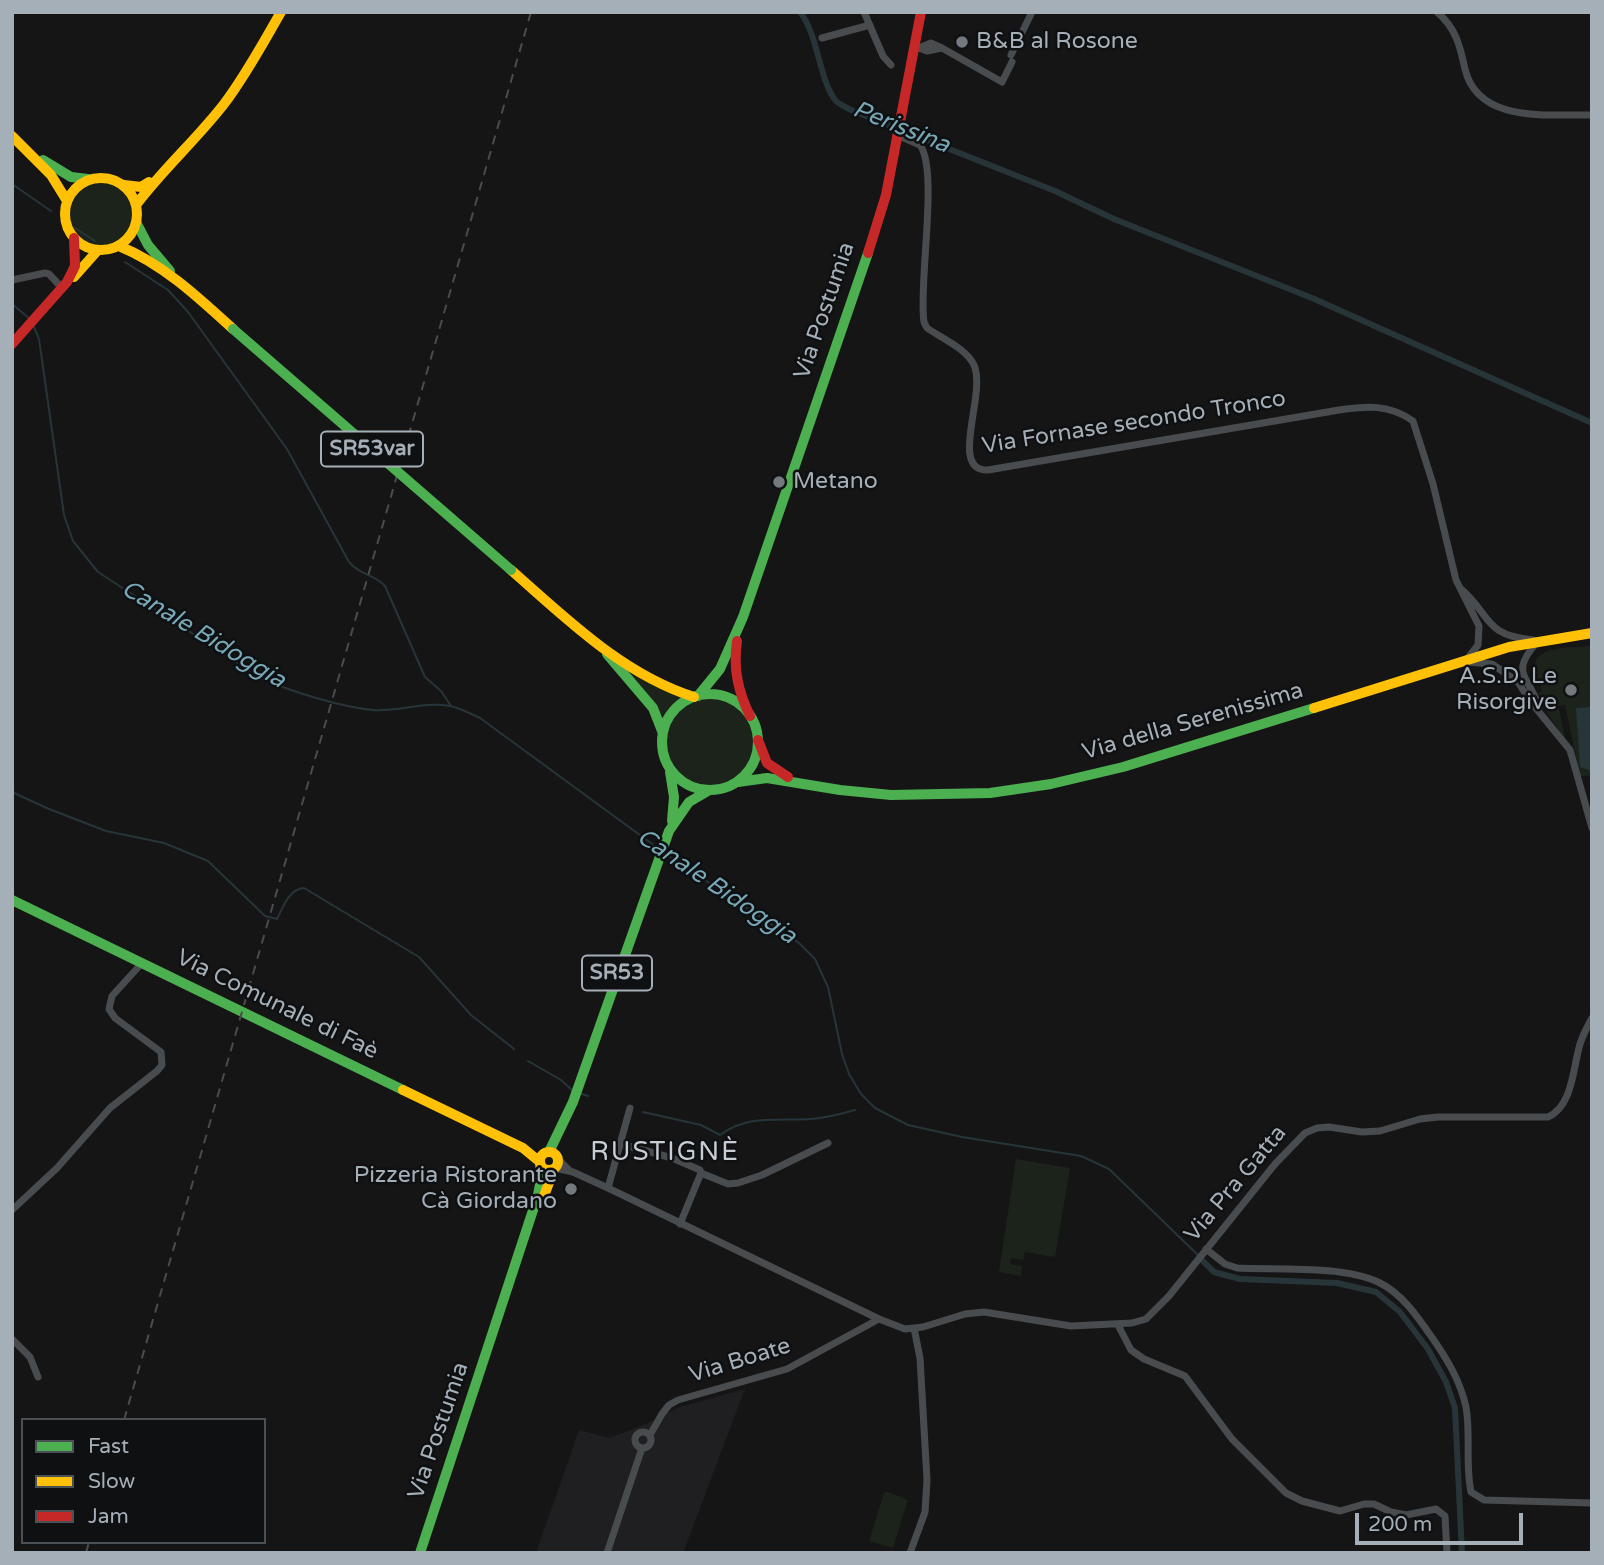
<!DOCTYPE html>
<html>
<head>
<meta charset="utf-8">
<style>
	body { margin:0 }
	#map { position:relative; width:1604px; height:1565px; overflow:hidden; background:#151516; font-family:"Varela Round",sans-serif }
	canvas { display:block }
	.frame { position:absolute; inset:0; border:14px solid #a5afb8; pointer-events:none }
	.legend { position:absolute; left:21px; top:1418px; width:245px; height:126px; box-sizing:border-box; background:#0f1012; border:2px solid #4b5054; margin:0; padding:9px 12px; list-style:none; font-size:21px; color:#a5afb8 }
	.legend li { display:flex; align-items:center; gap:14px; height:35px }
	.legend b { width:35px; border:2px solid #4b5054 }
	.scale { position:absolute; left:1355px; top:1513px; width:168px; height:32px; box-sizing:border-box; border:4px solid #a5afb8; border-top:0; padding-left:9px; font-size:21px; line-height:24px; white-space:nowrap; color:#a5afb8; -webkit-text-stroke:5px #0f1012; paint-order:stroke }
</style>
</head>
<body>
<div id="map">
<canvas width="1604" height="1565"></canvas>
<div class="frame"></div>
<ul class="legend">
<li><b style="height:9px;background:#4caf50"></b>Fast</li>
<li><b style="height:9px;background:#ffc107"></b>Slow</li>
<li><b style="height:9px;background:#c62828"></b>Jam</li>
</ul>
<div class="scale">200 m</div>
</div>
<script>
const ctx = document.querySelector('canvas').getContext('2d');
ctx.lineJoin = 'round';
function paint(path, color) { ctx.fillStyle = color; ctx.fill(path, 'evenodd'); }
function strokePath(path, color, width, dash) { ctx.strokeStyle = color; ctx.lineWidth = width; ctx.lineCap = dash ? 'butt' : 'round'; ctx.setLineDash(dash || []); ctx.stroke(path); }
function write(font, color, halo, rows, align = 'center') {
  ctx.font = font + ' "Varela Round",sans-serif'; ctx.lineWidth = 5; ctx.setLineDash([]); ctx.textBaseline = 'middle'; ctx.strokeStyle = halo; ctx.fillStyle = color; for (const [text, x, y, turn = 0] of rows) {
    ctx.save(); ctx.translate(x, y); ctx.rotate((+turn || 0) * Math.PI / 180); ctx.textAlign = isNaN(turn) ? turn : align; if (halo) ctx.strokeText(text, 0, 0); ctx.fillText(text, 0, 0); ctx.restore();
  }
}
paint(new Path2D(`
	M745,1389L683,1553H536L579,1430L609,1438L646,1424L680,1407Z`), '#1f1f22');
paint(new Path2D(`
	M68 213a33 33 0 1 1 66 0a33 33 0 1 1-66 0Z
	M1592,646V776H1580L1565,705L1558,706L1566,742L1543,706L1538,693L1542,691C1539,684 1535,676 1535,669C1533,644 1575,648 1592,646Z
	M622,663L682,698L668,709L662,719Z
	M667 742a43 43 0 1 1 86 0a43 43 0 1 1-86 0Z
	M1016,1159L1070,1168L1055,1257L1025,1252L1023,1260L1011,1258L1010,1264L1022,1266L1021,1276L999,1272Z
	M888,1492L908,1500L893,1548L869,1541L884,1493Z`), '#1c231b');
paint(new Path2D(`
	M1592,707V771L1580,767L1576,708Z`), '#273539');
strokePath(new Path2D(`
	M12,184L51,211
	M75,228L95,241
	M125,262L168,290L188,312L287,449L349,562C361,576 374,574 385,586L425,677L441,691L451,706
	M12,304L30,319
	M34,327L39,339L64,515L73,541L98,572L262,679C293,692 341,707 373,710C399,712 424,701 450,706C460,708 471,714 480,718L659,849
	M12,792L49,809L106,831L164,843L208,861L265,916L277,919C283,907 289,889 304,888L419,957L471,1015L514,1049
	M666,854L799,943L815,959L828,987L842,1054L849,1074L861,1094L875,1108L908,1125L962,1137L1081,1156L1109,1169L1199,1256
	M528,1061L561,1080L573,1091
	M582,1094L588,1096
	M643,1112L701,1125L720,1135C747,1114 779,1121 811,1119C826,1118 841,1114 855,1110`), '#273539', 2);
strokePath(new Path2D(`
	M800,12C819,36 819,81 836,101C840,105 846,107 851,110L1055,191L1114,219L1312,298L1592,423
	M1199,1257L1214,1272L1240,1279L1337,1283L1376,1292L1400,1312L1428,1349L1446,1382L1455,1408L1462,1553`), '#273539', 6);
strokePath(new Path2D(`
	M864,12L883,56L891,65
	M1437,12C1456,28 1460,46 1465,69C1478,124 1549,114 1592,115
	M822,38L870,25
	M916,47L927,51L942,48L931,43L919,48
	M942,48L1002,82L1012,62
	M1011,55L1032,12
	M897,135L920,145C939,171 918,284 924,322L927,328C941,338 966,348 974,365C987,394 948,471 988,470L1339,410C1367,406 1389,404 1413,421L1433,484L1456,580L1479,626L1478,645L1468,658
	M12,280L45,273L49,274L62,288
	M1461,589C1492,616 1483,635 1533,640
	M1538,641C1509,674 1528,674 1539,707
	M1467,662L1492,664L1518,682L1530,701L1570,750L1592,828
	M621,1144L672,1158L700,1170L701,1173L728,1184L738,1183L762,1175L828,1143
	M559,1160L569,1170
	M555,1168L573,1172L608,1188L879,1319L905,1329L923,1327L965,1314L984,1312L1071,1326L1132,1323L1146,1319L1169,1296L1275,1164L1305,1133L1317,1128L1329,1127L1362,1132L1380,1131L1420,1119L1438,1117H1548C1573,1106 1573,1067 1580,1044C1583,1035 1587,1027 1592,1018
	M608,1188L630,1108
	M12,1210L57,1168L110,1108L157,1071L162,1065L161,1052L115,1018L109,1009L112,996L142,963
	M680,1224L701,1173
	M1206,1249L1225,1264L1237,1268C1277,1270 1344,1265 1380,1283C1402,1294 1417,1316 1431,1336C1447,1359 1460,1380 1466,1407C1471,1435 1465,1464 1471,1492L1484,1500L1592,1503
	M1118,1325L1131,1350L1144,1359L1185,1376L1232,1439L1286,1493L1302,1501L1340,1511L1364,1504H1374L1391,1512L1406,1515L1436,1509L1445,1516L1447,1553
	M12,1339L30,1357L38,1377
	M635 1440a8 8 0 1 1 16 0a8 8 0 1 1-16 0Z
	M650,1435L662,1414L669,1405L678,1400L787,1369L879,1319
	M607,1553L642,1448
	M910,1553L925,1512L927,1480L920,1358L914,1328`), '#494c4f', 7);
strokePath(new Path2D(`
	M43,160L71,177L88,179
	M136,222L148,245L170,271
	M607,654L653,708L662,731
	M662 742a48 48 0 1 1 96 0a48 48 0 1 1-96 0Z
	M698,696L720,669L743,617L868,253
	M670,772L674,797L672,821
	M738,782L767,778L840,790L891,795L990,793L1051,784L1123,767L1314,708
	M12,900L403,1090
	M549,1152L573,1102L669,831L689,802L708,791
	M420,1553L538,1195L541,1179L540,1164`), '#4caf50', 10);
strokePath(new Path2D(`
	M12,136L51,175L67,201
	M65 214a36 36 0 1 1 72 0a36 36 0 1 1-72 0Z
	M124,185L141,187L149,182
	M136,205C163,169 197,139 224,104C246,75 263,43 281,12
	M119,246C163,264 198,297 233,329
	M74,277L98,250
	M511,570C567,619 622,674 694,697
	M1314,708L1509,647L1592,633
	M403,1090L523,1148L540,1162
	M540 1161a9 9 0 1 1 18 0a9 9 0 1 1-18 0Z
	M544,1196L554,1169`), '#ffc107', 10);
strokePath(new Path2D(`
	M868,253L886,195L921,12
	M12,344L67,282L75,266L74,238
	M737,641C733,669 738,691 750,716
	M758,740L767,763L788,777`), '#c62828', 10);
strokePath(new Path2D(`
	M124,1420L531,12
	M86,1553L89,1542`), '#494c4e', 2, [9, 7]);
strokePath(new Path2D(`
	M233,329L511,570`), '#4caf50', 10);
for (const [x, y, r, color] of [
	[962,42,7,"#73797f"],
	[779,482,7,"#73797f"],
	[1571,690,7,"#73797f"],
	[571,1189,7,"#73797f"]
]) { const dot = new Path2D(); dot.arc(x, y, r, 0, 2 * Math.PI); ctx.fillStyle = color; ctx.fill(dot); strokePath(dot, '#0f1012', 2.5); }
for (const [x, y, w] of [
	[372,449,102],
	[617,973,70]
]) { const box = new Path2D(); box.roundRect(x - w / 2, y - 17.5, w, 35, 5); ctx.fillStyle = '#0f1012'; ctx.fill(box); strokePath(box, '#a5afb8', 2); }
write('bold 21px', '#a5afb8', null, [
	["SR53var",372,449],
	["SR53",617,973]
]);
write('23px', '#a5afb8', '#0f1012', [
	["B&B al Rosone",976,42],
	["Metano",793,482],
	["A.S.D. Le",1557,677,"right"],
	["Risorgive",1557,703,"right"],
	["Pizzeria Ristorante",557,1176,"right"],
	["Cà Giordano",557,1202,"right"]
], 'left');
write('23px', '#a5afb8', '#0f1012', [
	["Via Postumia",825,311,-71],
	["Via Fornase secondo Tronco",1134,423,-9],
	["Via della Serenissima",1193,722,-16],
	["Via Comunale di Faè",277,1005,26],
	["Via Pra Gatta",1236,1184,-50],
	["Via Boate",740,1361,-17],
	["Via Postumia",439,1431,-71]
]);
write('italic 24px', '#78a8b7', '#0f1012', [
	["Perissina",901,128,22],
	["Canale Bidoggia",203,635,31],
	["Canale Bidoggia",716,887,34]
]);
ctx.letterSpacing = '2px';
write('26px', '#c6cdd4', '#0f1012', [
	["RUSTIGNÈ",665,1153]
]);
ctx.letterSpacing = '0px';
</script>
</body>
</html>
